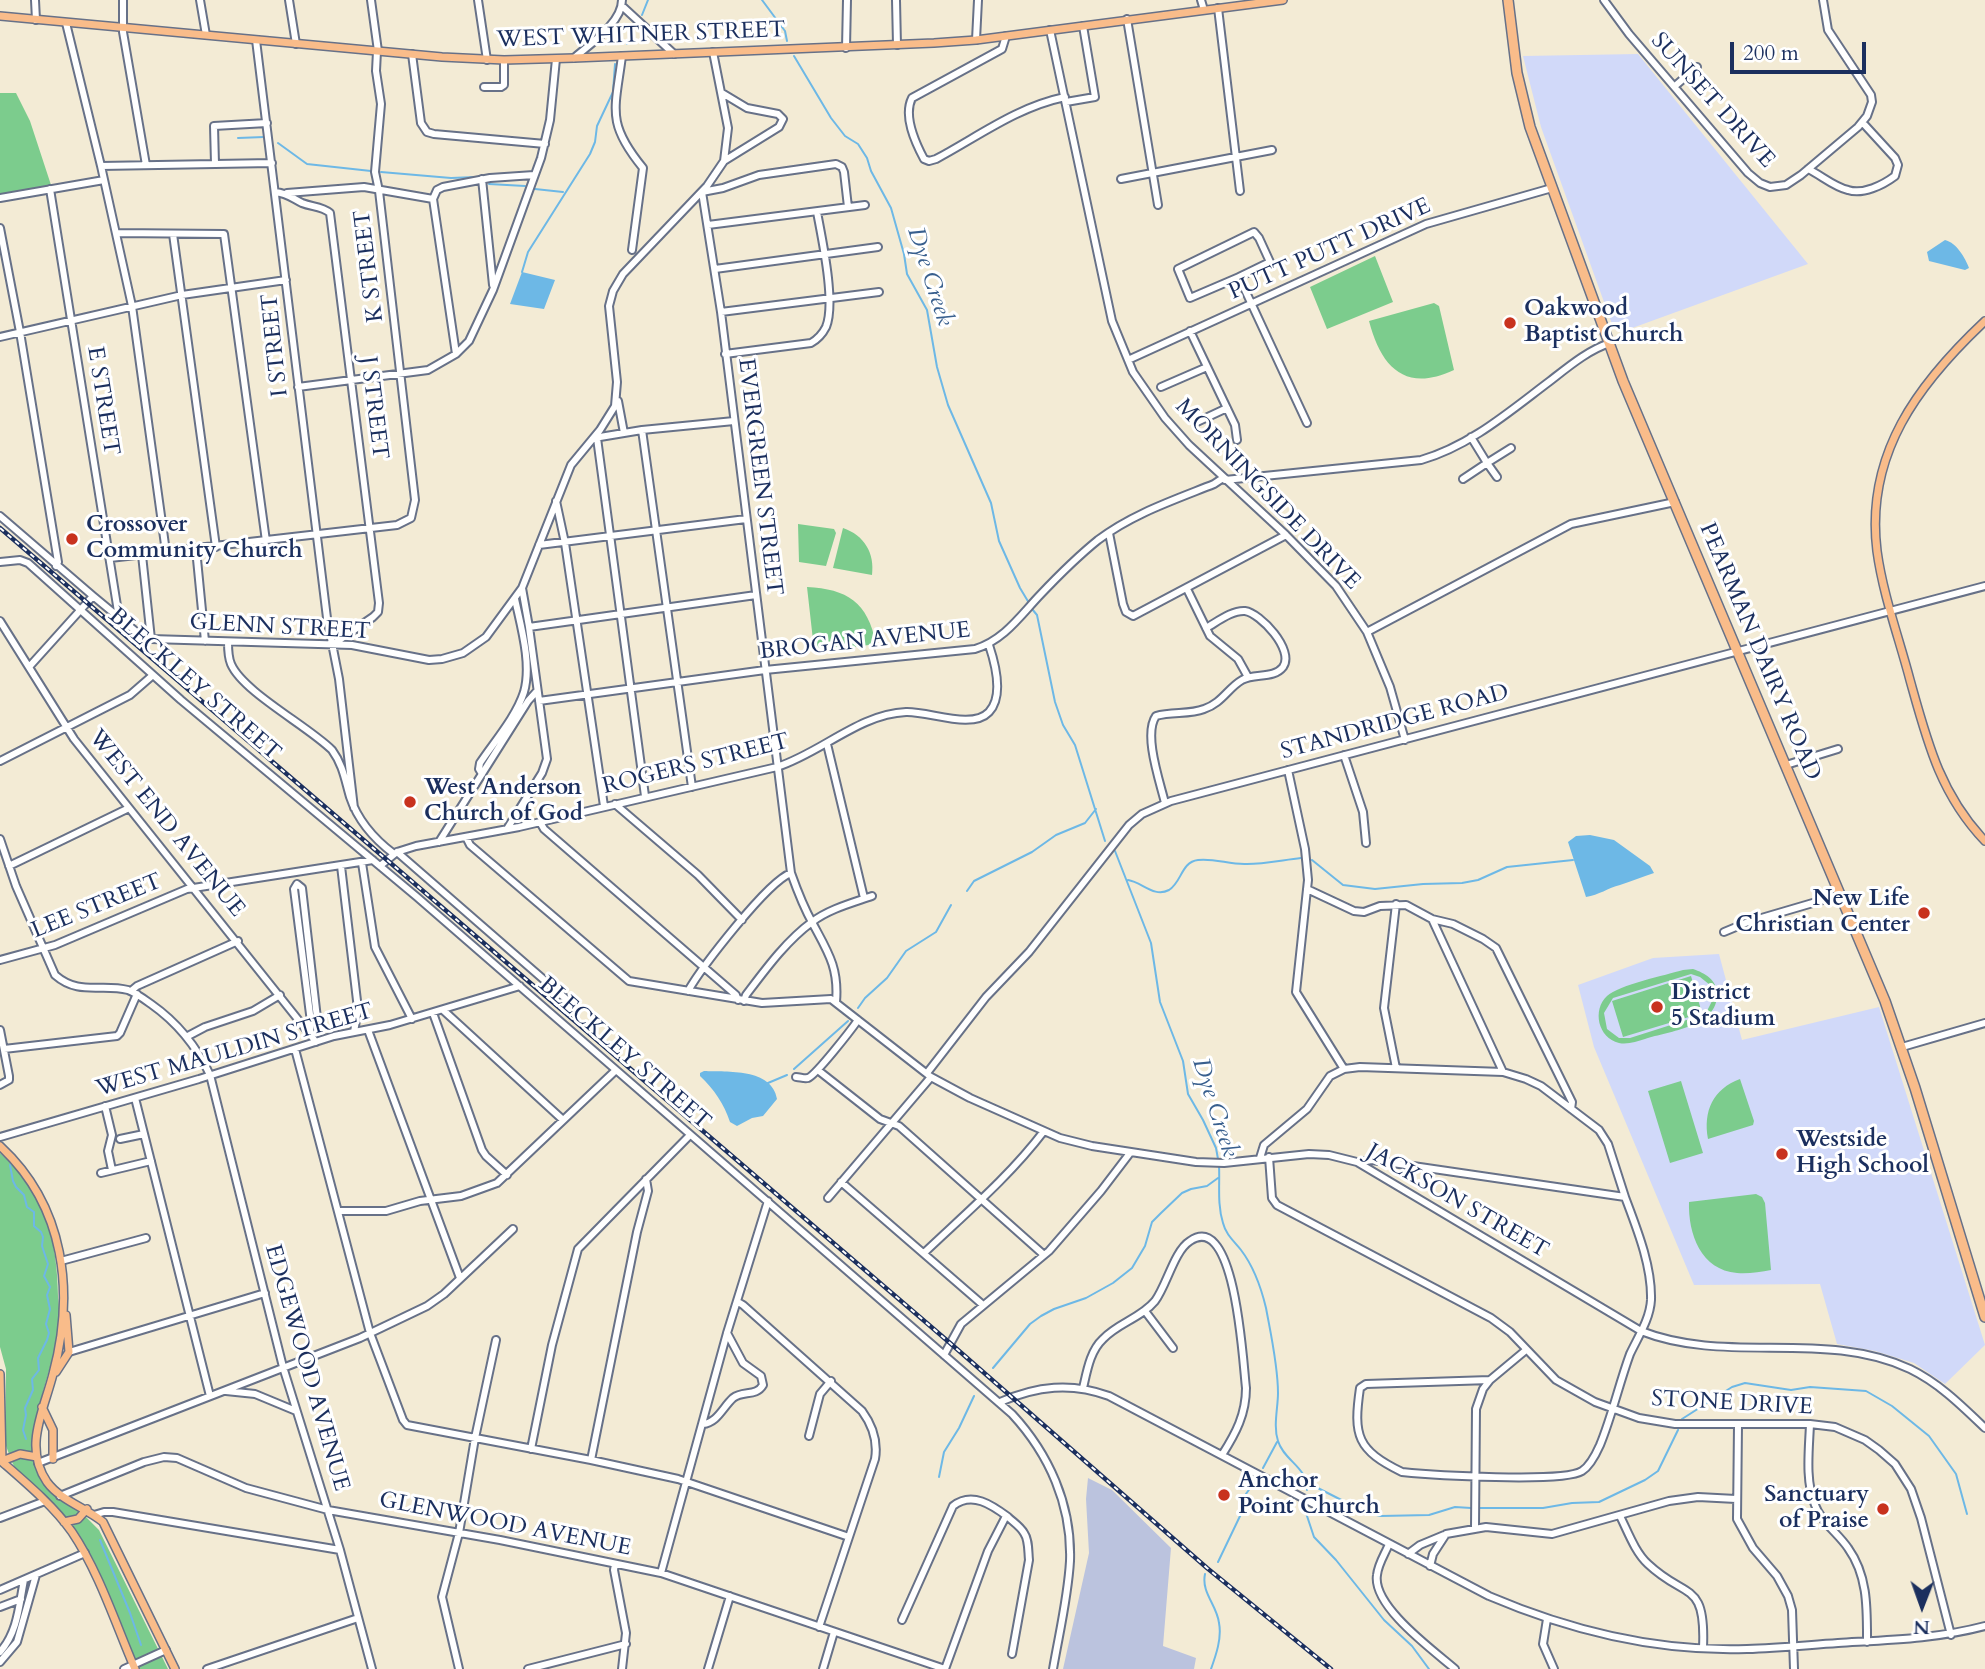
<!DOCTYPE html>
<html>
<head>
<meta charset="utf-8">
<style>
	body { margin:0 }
	#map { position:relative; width:1985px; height:1669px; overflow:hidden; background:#f3ebd5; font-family:Cardo,serif }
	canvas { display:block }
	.north { position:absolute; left:1887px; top:1571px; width:70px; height:70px; -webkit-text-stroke:5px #fff; paint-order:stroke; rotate:181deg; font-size:19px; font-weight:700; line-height:28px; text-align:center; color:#1b2f5e }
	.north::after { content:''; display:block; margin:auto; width:24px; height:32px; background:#1b2f5e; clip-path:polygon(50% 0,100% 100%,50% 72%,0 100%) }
	.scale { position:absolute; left:1730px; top:42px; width:136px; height:32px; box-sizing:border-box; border:4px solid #1b2f5e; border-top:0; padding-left:9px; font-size:21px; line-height:24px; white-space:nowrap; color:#1b2f5e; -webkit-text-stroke:5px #fff; paint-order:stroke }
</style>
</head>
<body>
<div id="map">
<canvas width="1985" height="1669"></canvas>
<div class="north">N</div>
<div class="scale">200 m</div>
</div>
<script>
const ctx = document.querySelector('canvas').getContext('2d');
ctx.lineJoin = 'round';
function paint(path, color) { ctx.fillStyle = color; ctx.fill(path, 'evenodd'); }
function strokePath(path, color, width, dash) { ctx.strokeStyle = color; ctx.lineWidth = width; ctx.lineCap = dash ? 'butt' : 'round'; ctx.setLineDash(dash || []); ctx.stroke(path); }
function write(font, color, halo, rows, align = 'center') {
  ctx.font = font + ' Cardo,serif'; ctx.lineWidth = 6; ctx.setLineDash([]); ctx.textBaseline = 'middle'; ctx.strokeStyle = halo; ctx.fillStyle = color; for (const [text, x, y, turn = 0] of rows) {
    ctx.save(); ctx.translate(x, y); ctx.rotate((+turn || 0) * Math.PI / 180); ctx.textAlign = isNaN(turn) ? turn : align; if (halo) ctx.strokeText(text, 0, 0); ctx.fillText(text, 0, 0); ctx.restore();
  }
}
paint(new Path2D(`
	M1638,54L1808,264L1624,331L1613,327L1541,127L1523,56Z
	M1719,954L1742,1040L1879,1007L1985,1345L1945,1384L1914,1363L1875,1351L1837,1344L1820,1284L1694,1285L1594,1047L1578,985L1653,958Z`), '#d1d9f9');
paint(new Path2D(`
	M1088,1478L1112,1490L1171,1548L1163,1646L1196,1658L1194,1669H1063L1089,1553L1086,1499Z`), '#bbc3de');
paint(new Path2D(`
	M0,93H16L30,121L51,185L0,194Z
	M1375,256L1393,302L1327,329L1310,287Z
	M1434,303L1439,306L1454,370C1405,393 1381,367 1369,321Z
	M798,524L834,529L836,533L826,566L799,562Z
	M843,528C864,535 875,553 872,575L833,568Z
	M807,587C847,589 868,602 876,644L818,652L814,649Z
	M1693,969C1705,973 1717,980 1717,994C1718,1027 1669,1031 1645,1039C1637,1041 1628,1045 1619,1043C1598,1038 1592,1010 1607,996C1619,985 1666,975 1683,970ZM1691,974L1700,977L1710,985L1712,1001L1707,1011L1699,1016L1630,1038H1619L1607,1029L1604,1013L1613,998Z
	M1691,976L1702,1013L1623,1037L1612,1001Z
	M1740,1079L1754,1121L1753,1125L1708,1139C1703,1111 1713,1089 1740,1079Z
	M1681,1081L1703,1153L1670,1163L1648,1091Z
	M0,1153C45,1194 57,1237 58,1296C59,1307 60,1318 59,1328C52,1372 34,1407 32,1454L21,1451L9,1454L5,1443L6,1369L0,1347Z
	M1756,1194L1762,1197L1765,1203L1771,1270C1760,1272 1748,1274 1737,1273C1701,1270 1688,1234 1689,1202Z
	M20,1458L34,1461C44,1487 58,1498 82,1511L79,1515L66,1519L16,1470L12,1462Z
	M86,1517L99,1530L168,1669H137L93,1559L71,1527Z`), '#7ccc8d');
paint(new Path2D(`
	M1945,240C1957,243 1965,258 1969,268L1965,270L1929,261L1927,252Z
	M522,272L555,280L544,309L510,304Z
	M1590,835L1614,840L1650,866L1654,873C1642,877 1632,881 1620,885C1608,888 1599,895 1586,897L1568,842L1576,836Z
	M704,1071C727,1072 772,1068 777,1099L763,1116L752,1118L737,1126L730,1122C724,1104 714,1089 700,1076V1073Z`), '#6db8e6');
strokePath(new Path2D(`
	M762,0L785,31L787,41
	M642,15L648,0
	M627,44L637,23
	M794,56L831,118L845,136L858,144L867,158L871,171L891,208L904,254L907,274L927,310L937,367L948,405L991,503L999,541L1020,588L1029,603
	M238,138L264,137
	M278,143L307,164L371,171
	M381,172L451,178L476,177
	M489,184L525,186
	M535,189L563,192
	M522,272L528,252L590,154L595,142L597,126L613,92L615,64
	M1032,609L1037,615L1055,702L1063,725L1075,745L1105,841
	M1115,851L1151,943L1160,1002L1183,1061L1188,1094L1203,1120L1216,1148L1218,1159
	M1312,860L1343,885L1375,889L1423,884L1462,883L1478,880L1507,867L1573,860
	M1128,880C1142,882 1154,898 1169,890C1182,882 1181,862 1198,860C1215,858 1230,865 1247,864C1264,864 1283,860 1301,858
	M967,891L974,881L1032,852L1056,835L1085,823L1096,809
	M858,1008L865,998L887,978L906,951L936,932L951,905
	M794,1069L848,1021
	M768,1083L787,1075
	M10,1165L13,1181L16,1187L24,1195L27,1207L34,1212V1226L41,1232L43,1237L42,1246L48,1264L44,1276L50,1287L47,1295L50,1309L46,1324L49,1333L47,1340L38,1358L39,1370L32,1379L33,1390L25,1408L26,1415L23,1430L26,1439
	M1219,1165C1220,1184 1217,1204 1223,1223C1226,1235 1234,1241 1241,1250C1254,1267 1261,1287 1266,1308C1271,1335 1278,1366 1278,1393C1278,1408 1273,1426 1278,1441C1284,1461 1308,1467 1307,1490
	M993,1368L1030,1324L1041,1316L1054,1309L1086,1298L1113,1283L1132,1268L1145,1246L1152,1222L1161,1213L1182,1193L1191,1189L1207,1186L1218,1178
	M1682,1419L1732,1387L1745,1383L1791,1390L1810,1387L1866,1391L1892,1406L1929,1436L1956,1474L1967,1514
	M1263,1468L1277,1442
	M939,1477L944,1452L959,1428L974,1396
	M1308,1483L1367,1513L1381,1516L1429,1515L1455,1507L1471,1508
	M1479,1508H1543L1572,1503L1599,1502L1645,1480L1658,1471L1678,1430
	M1305,1510L1314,1537L1336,1560L1384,1620L1412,1646L1429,1669
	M100,1540L130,1613L141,1645
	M1218,1562L1241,1514L1243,1498L1256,1480
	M1205,1574C1201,1593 1217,1605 1219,1623C1222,1638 1216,1655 1211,1669`), '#6db8e6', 2);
const minor = new Path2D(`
	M35,0L36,20
	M123,0V32L146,165
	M200,0L206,35
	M289,0L296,44
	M371,0L378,51
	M478,0L487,60
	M896,0L897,45
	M1201,0L1204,10
	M1604,0L1629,34L1748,173L1760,183L1770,187L1786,185L1801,175L1858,127L1867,116L1872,102L1871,95L1828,30L1823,0
	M622,6L674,54
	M1218,8L1240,191
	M1127,19L1158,205
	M66,23L101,166L132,306L166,552
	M1050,30L1112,321L1133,372L1165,418L1189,445L1286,535L1336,586L1367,632L1390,687L1405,740
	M1006,36L1002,49L912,98C903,116 915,142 924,159L929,161L936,159C979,136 1017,107 1065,97
	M256,40L327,618L339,679L354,808
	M976,40L978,0
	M846,48L847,0
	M412,54L421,123L427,132L434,134L545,144
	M622,56C615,110 606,123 643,168L632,250
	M574,58C590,44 622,23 622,0
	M1675,86L1697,67
	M484,87H501L504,85V60
	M722,93L747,108L778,114L783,119L779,127L724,161
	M1066,102L1095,97L1083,26
	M215,164L214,126L267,123
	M101,166L272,163
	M1808,169C1821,175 1834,187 1848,190C1863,195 1883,185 1895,176L1898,165L1895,158L1862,122
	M482,179L493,285
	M1121,179L1272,150
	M50,189L119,618
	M275,192C287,193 292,198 302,203C312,207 322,206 330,213L379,603L378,612L373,617L335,643
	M702,192L721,312L791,873C797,890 804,908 813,924C828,952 839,968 836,1002
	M702,192L723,188L759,175L836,164L842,167L844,172L848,207
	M287,193L364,187L433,199L437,190L443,187L490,178L534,175
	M0,198L104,180
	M433,199L456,354
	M708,225L865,205
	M0,228L20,332L58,562L56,566
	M116,233L224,234L266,541
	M173,234L216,547
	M715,269L878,247
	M1239,277L1270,262L1259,238L1254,232L1178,269L1190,298L1239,277L1307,423
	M721,312L879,292
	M1190,331L1235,425L1237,440
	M0,337L182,295L286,280
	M725,354L811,343C818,339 822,335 826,327C836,303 822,239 817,212
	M1128,360L1426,224L1552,188
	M298,387L428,370L456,354L469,341L493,290L541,158L550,120L556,59
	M1161,387L1207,367
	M618,401L624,433
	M1197,422L1227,408
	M642,430L692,787
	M594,438L642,430L734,421
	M597,438L645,796
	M1497,477L1487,463L1511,448
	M1463,479L1487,463L1471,437
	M1225,480L1421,460C1470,446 1510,411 1550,381C1568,367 1588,350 1610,343
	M556,501L565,543L604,806
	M0,516L93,596L139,634L151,639L352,645L429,660L442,659L463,653L486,637L522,588L571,465L600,430L615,406L617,382L609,306L613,291L623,274L707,186L724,161L728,128L713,52
	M1109,533L1123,604L1126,612L1133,616L1286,535
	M539,545L746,519
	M196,549L205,641
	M142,555L151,639
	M110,558L397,525L411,518L415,500L379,191L375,172L381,104L376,71L377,51
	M0,562L20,560L28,563L181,700L417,897L1012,1414C1049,1454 1072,1505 1070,1561C1068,1597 1059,1634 1053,1669
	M1187,589L1210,636L1238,659L1248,677
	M0,621L74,739L316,1042
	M529,627L756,595
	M1367,632L1571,524L1675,502
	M228,642C228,649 228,657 231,664C243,692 308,726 332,750C343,765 345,780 350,797C358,821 374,839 394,854
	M29,667L93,596
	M539,701L765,670L975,649C1004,640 1020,616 1040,595C1058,576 1077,557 1098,540C1132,514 1174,500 1214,484L1223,478
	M827,744L864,898
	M1344,755L1363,812L1366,843
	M0,761L130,695L153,675
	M1786,765L1838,749
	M1288,770L1305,849L1308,880L1296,992L1344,1069
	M482,774L479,769L480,763C494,742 516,717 524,692C532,664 521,627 515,599
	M1165,803C1160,782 1143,734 1156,716C1172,711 1189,715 1204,709C1222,703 1228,688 1242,680C1254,673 1274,679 1283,667C1295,650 1260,613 1245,611C1232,610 1217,622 1206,628
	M615,804L698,875L742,920
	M540,822L544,829L736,995L738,1000
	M507,829L542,773L547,759L529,627L522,588
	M466,837L470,845L629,981L762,1003L831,999L931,1077L970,1098L1060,1138L1092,1146L1196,1162L1224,1163L1309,1154L1329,1155L1357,1162L1641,1331C1727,1365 1825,1329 1910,1369C1939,1383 1962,1406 1985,1428
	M0,839L16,886L55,975C79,996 101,983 128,990C136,993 144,999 151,1004C178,1023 196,1045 210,1075L283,1367L340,1550L372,1669
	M439,842L528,701L537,691
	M397,852L573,1005
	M362,863L375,947L412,1019
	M9,866L129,808
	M341,866L358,1009L354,1032
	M380,866L397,852L416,846L519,827L777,767C821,753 859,714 906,712C929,711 972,730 989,712C1004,696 995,663 989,645
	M1307,889L1354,911L1364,912L1380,906L1406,905L1432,919L1453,924L1483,939L1496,948L1572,1102L1571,1109
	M1396,904L1384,1008L1396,1068
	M1432,919L1503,1072
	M1724,932L1748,922L1840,895
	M0,960L55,945L187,889L373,860
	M131,991L137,986L238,941
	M688,991C702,967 767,882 791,873
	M744,1001L746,995C765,970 786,941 812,922C829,909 852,903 872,896
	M443,1010L563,1120
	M433,1013L482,1150L486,1156L507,1175
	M0,1030L9,1076V1080L0,1085
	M368,1030L460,1278
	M310,1033L311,1022L294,889L297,884L302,888L317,1018L311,1022
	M188,1036L205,1027L253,1011L280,995
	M1902,1047L1985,1023
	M4,1049L117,1036L120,1033L137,994
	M295,1049L370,1333L403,1420L407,1425L591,1460L678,1479L849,1537
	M819,1071L880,1119L899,1126L1044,1255
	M927,1073L986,997L1029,952L1129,825L1142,814L1171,801L1985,586
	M796,1077C800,1077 804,1079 808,1078C816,1075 851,1030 858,1020
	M135,1098L210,1396
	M105,1106L112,1135L108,1151L112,1170
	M0,1137L199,1079L334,1036L390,1025L520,986
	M120,1139L144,1134
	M1269,1157L1272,1198L1277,1205L1491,1318L1510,1332L1556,1380L1595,1402L1639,1418L1675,1424H1810L1835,1427L1865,1440L1879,1450L1895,1464L1911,1489L1921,1518L1951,1635
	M1260,1158L1264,1145L1307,1109L1330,1076L1344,1069L1360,1067L1503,1072L1526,1079L1541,1086L1599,1130L1608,1144L1625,1197L1372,1160L1359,1162
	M101,1173L151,1161
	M841,1182L983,1305
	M828,1198L931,1077
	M338,1211H386L420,1201L461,1196L497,1183L616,1070
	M924,1253C965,1214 1009,1177 1044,1131
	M61,1261L146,1238
	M738,1302L743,1305L862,1411C873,1426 878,1441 875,1459L819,1627
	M1145,1311L1173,1348
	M1526,1350L1490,1380L1366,1384L1360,1388C1353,1436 1357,1450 1402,1472C1431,1475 1563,1483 1582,1471C1590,1466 1596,1454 1600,1445C1612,1416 1619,1384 1630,1354C1638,1337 1650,1319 1651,1300C1652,1266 1637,1229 1625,1197
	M69,1352L265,1293
	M944,1355L961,1324L1049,1251L1101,1191L1130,1153
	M1083,1388C1087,1371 1090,1351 1103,1339C1118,1323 1141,1318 1155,1301C1167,1285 1174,1251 1190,1241C1236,1209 1243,1365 1246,1388C1246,1414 1236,1433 1222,1455
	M226,1391L255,1394L296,1411
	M1000,1402C1037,1386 1071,1382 1109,1396L1489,1596C1571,1631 1658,1652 1747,1649C1778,1648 1808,1645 1838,1643C1888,1640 1936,1639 1985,1626
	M703,1424C717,1423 723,1407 733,1398C743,1390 756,1397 763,1385L761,1376L743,1363L727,1333
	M1810,1424C1809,1450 1805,1481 1815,1505C1821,1522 1838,1533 1848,1548C1868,1576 1867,1608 1867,1642
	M1738,1425L1737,1519L1753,1548L1777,1576L1788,1596L1792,1610L1794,1669
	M809,1436L820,1394L831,1381
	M531,1449L552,1345L578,1249L690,1135
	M591,1460L637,1232L648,1191L646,1179
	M38,1463L360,1338L427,1306L444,1294L513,1229
	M60,1496L144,1462L164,1457L177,1458L246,1488L328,1510L500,1540L661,1573L945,1669
	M94,1515L104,1512H113L340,1550
	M1620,1516C1628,1532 1635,1552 1648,1564C1686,1600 1706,1580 1703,1648
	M0,1518L45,1501
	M1475,1528L1476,1409L1483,1389L1490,1380
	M1389,1544C1385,1554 1378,1564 1377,1575C1372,1606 1433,1650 1455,1669
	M1408,1554L1420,1545L1444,1535
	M615,1564L614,1570L626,1633L622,1669
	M1430,1566L1433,1554L1446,1534L1486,1527L1552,1534L1669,1501L1698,1497L1736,1499
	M661,1573L727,1333L768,1201
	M0,1590L85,1553
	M0,1607L21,1599
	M1547,1619L1543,1644L1554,1669
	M902,1620L953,1506C972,1491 992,1505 1008,1517C1013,1522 1020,1526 1024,1533C1029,1540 1028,1551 1029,1560L1012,1654
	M0,1652C18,1632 19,1605 24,1580
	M0,1662L17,1642L36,1575
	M124,1669L166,1650
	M207,1669L358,1618
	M459,1669L442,1597L459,1533L475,1438L496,1340
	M528,1669L626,1644
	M708,1669L730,1596
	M823,1669L834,1632
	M945,1669L988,1551L1006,1516`);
const major = new Path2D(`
	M0,16L442,57L504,60L574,58L934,43L976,40L1283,0
	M1985,321C1918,384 1865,454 1877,551C1883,595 1899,638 1910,680C1927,741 1940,794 1985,841
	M0,1146C65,1206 75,1292 53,1374C44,1410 23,1447 47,1482C60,1500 86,1508 103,1522L175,1669
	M56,1372L69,1352L66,1315
	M0,1374L2,1461
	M42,1407L53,1430V1459
	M0,1460C24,1481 54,1506 72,1532C99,1572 116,1625 135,1669
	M2,1461L20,1454L37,1457
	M64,1522L78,1519L87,1509`);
const highway = new Path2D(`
	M1508,0L1517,73L1530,127L1623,381L1885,1001L1915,1088L1985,1317`);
strokePath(minor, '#677188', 10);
strokePath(major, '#677188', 10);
strokePath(highway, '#677188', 12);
strokePath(minor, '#fff', 6);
strokePath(major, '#f9bc8a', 7);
strokePath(highway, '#f9bc8a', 9);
const rail = new Path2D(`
	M0,528L950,1343L1207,1568L1331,1669`);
strokePath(rail, '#1b2f5e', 4.5);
strokePath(rail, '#fff', 2, [5]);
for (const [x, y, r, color] of [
	[1510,323,7,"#c8321e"],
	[72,539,7,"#c8321e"],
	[410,802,7,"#c8321e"],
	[1924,913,7,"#c8321e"],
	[1657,1007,7,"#c8321e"],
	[1782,1154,7,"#c8321e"],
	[1224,1495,7,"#c8321e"],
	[1883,1509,7,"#c8321e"]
]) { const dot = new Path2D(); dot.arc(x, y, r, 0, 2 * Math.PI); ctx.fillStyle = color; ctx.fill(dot); strokePath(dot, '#fff', 2.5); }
write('23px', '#1b2f5e', '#fff', [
	["WEST WHITNER STREET",641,36,-2],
	["SUNSET DRIVE",1712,101,48],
	["PUTT PUTT DRIVE",1330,250,-24],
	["K STREET",370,266,-97],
	["I STREET",276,345,-96],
	["E STREET",102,401,81],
	["J STREET",373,408,83],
	["EVERGREEN STREET",759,477,83],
	["MORNINGSIDE DRIVE",1267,495,46],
	["GLENN STREET",280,628,3],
	["BROGAN AVENUE",865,642,-6],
	["PEARMAN DAIRY ROAD",1759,652,67],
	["BLECKLEY STREET",194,685,41],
	["STANDRIDGE ROAD",1395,723,-15],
	["ROGERS STREET",696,765,-14],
	["WEST END AVENUE",166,824,51],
	["LEE STREET",97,907,-22],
	["WEST MAULDIN STREET",235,1051,-16],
	["BLECKLEY STREET",624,1054,41],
	["JACKSON STREET",1457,1202,30],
	["EDGEWOOD AVENUE",306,1368,74],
	["STONE DRIVE",1732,1404,3],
	["GLENWOOD AVENUE",505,1525,11]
]);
write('bold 23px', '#1b2f5e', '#fff', [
	["Oakwood",1524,310],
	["Baptist Church",1524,336],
	["Crossover",86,526],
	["Community Church",86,552],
	["West Anderson",424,789],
	["Church of God",424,815],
	["New Life",1910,900,"right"],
	["Christian Center",1910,926,"right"],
	["District",1671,994],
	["5 Stadium",1671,1020],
	["Westside",1796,1141],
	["High School",1796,1167],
	["Anchor",1238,1482],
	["Point Church",1238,1508],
	["Sanctuary",1869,1496,"right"],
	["of Praise",1869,1522,"right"]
], 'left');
write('italic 24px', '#385f8e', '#fff', [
	["Dye Creek",929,277,72],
	["Dye Creek",1214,1108,72]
]);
</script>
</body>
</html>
